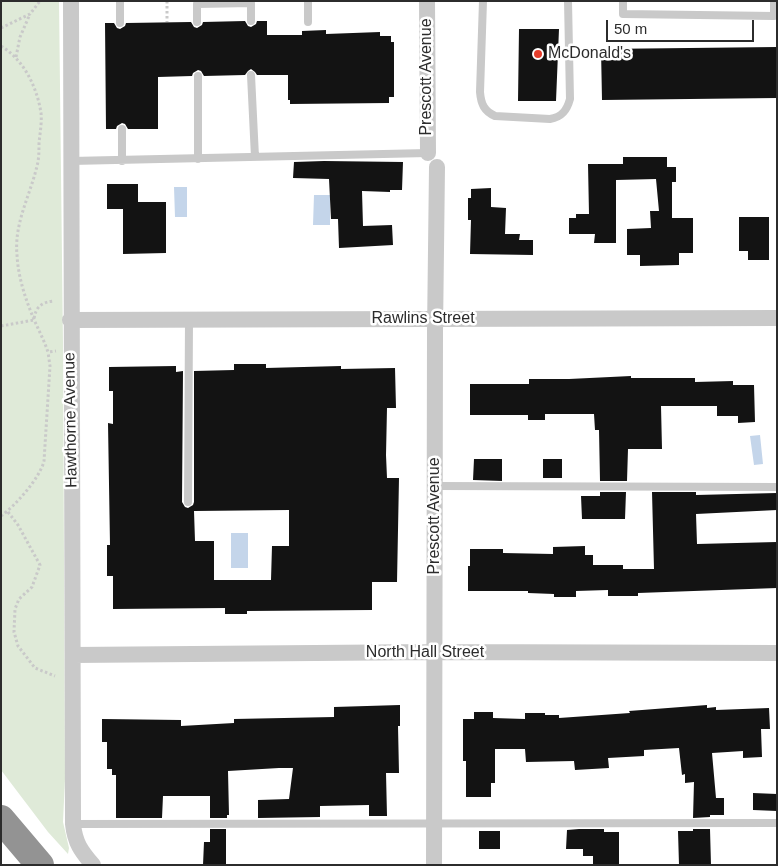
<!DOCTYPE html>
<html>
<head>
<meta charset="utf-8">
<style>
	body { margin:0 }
	#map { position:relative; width:778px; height:866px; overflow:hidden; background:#fff; font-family:Helvetica,sans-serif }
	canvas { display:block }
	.frame { position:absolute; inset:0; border:2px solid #2c2c2c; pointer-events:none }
	.scale { position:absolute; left:606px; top:20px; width:148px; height:22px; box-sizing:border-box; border:2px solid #2c2c2c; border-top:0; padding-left:6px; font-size:15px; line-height:18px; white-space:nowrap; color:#2c2c2c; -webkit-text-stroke:4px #fff; paint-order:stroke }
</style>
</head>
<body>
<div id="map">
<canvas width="778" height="866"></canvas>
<div class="frame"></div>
<div class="scale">50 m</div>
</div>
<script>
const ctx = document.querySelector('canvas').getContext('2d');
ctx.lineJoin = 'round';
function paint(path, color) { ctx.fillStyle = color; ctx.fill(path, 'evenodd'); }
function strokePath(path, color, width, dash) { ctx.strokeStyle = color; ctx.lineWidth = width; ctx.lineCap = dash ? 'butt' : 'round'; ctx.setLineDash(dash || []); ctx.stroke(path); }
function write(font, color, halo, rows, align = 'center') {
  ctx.font = font + ' Helvetica,sans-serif'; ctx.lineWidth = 5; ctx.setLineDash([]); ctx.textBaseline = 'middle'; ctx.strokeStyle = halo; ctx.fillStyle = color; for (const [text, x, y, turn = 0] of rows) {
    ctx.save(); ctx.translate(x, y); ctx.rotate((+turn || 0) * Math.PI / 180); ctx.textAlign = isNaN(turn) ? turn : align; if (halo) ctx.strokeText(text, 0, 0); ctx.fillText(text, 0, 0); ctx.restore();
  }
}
paint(new Path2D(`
	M1,1H59L63,344L65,779L63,822L69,848L68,854L48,832L1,770Z`), '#dfead8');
paint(new Path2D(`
	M174,187H187V217H175Z
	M314,195H330V225H313Z
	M760,435L763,464L754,465L750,436Z
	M231,533H248V568H231Z`), '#c4d5ea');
paint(new Path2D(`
	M245,21L248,26L251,27L256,24L257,21H267V35H302V31L326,30V34L380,32V36H391V42H394V97H389V103L290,104V100H288V75H257L255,72L251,69L248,71L245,75L204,76L201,71L198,70L193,73L192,76L158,77V129H128L125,124L122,123L117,126L116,129H106L105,23H114L117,28L120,29L125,26L126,23L191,22L194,27L197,28L202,25L203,22Z
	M519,29H559L556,101H518Z
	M777,47V98L602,100L601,49Z
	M623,157H667V167H676V182H672V218H693V253H679V265L640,266V255H627V229L651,228L650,211H659L656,179L616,180V243H594L595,234H569V218H576V214H589L588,164H623Z
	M324,161L403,162L402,190H390V192L362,191L363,226L392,225L393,245L339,248L338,219H331L329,179L293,178L294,162Z
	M107,184H138V202H166V253L123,254V209H107Z
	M491,188V207L506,208L505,234H520L519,240H533V255L470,254L471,220H468V198H471V189Z
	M739,217H769V260H748V251H739Z
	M234,364H266V368L341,366V369L395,368L396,408H387L386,455L387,478H399L397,582H372V610L247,611V614H225V608L113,609V576H107V545H110L108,423L113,424V391H109V367L176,366V372L183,371L182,502L185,507L188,508L193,505L194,502V371L234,370ZM289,510V546H272L271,580H214V541H195L194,511Z
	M631,376V378H695V382L733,381V385H754L755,422L738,423V416H717V406H661L662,449H628L627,481H600L599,430H595L594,414H545V420H528V415H470V384H529V379H569Z
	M474,459H502V481L473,480Z
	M543,459H562V478H543Z
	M600,492H626L625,519H582L581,496H600Z
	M652,492H696V495L777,493V510L696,514L697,544L777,542V588L638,593V596H608V590L576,591V597H554V594L528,593V591H468V566H470V549H503V553L553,554V547L585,546V555H593V565H623V569H654Z
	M400,705V726H398L399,773H386L387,816H369V805L320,806V817L258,818V800L289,799L293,768H279L228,771L229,815H227V818H210V796H163L162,818H116V775H112V769H107V742H102V719L181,720V726L234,723V719L334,717V707Z
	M707,705V708L716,707V710L769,708L770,729H761L762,757L743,758V751L712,753L716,798H724V815H710V817L693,818L694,782L685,783V774L682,775L679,748L644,750V756L608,758L609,768L575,770L574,761L526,762L525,749H495V783H491V797H466V761H463V719H474V712H493V718L525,719V713H545V715H559V718L630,713L629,711Z
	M753,793L777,794V811L753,810Z
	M210,829H226V865H203L204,842H210Z
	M579,829H604V832H619V865H593V856H583V849H566L567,830Z
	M693,829H710L711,865H679L678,831H693Z
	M479,831H500V849H479Z`), '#131313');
strokePath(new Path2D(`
	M167,1V22
	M1,28L30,14L40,1
	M1,46C24,60 37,87 41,113C42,122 40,133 39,143C39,151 39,159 37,166C30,196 14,223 17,255C18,276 25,298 33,317C38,329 44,340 48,352L56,351
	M16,57L20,37L30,14
	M1,326L34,320C35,307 42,302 54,301
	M8,512L18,525L40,565L32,587L19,599L15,609L14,632L18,646L35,668L55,676
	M1,516C15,506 40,478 44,461L50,366L48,352`), '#c9c9c9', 3, [2.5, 2.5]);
strokePath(new Path2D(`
	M120,1V23
	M483,1L480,92C481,104 484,111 495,116L550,119C562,117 567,110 570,99L568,1
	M623,1V14L774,16V1
	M197,22V4L251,3V21
	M308,22V1
	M251,75L255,157
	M198,76V159
	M122,129V161
	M71,161L428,153
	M435,486L777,487
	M188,502L189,320
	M73,824L777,823`), '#c9c9c9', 8);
strokePath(new Path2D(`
	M71,1C71,276 73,550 73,824C75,843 81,851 93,865
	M427,1L428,153
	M70,320L777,318
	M73,655L435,652L777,653
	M434,865L435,332L437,167`), '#c9c9c9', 16);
strokePath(new Path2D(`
	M1,819L40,865`), '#939393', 28);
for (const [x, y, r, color] of [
	[538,54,5,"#e53d2b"]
]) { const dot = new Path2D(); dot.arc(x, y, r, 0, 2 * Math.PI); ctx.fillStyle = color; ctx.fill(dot); strokePath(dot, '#fff', 2); }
write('16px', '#2c2c2c', '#fff', [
	["McDonald's",548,54]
], 'left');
write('16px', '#2c2c2c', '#fff', [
	["Prescott Avenue",427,77,-90],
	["Rawlins Street",423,319],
	["Hawthorne Avenue",71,420,-91],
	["Prescott Avenue",435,516,-90],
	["North Hall Street",425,653]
]);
</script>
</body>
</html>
